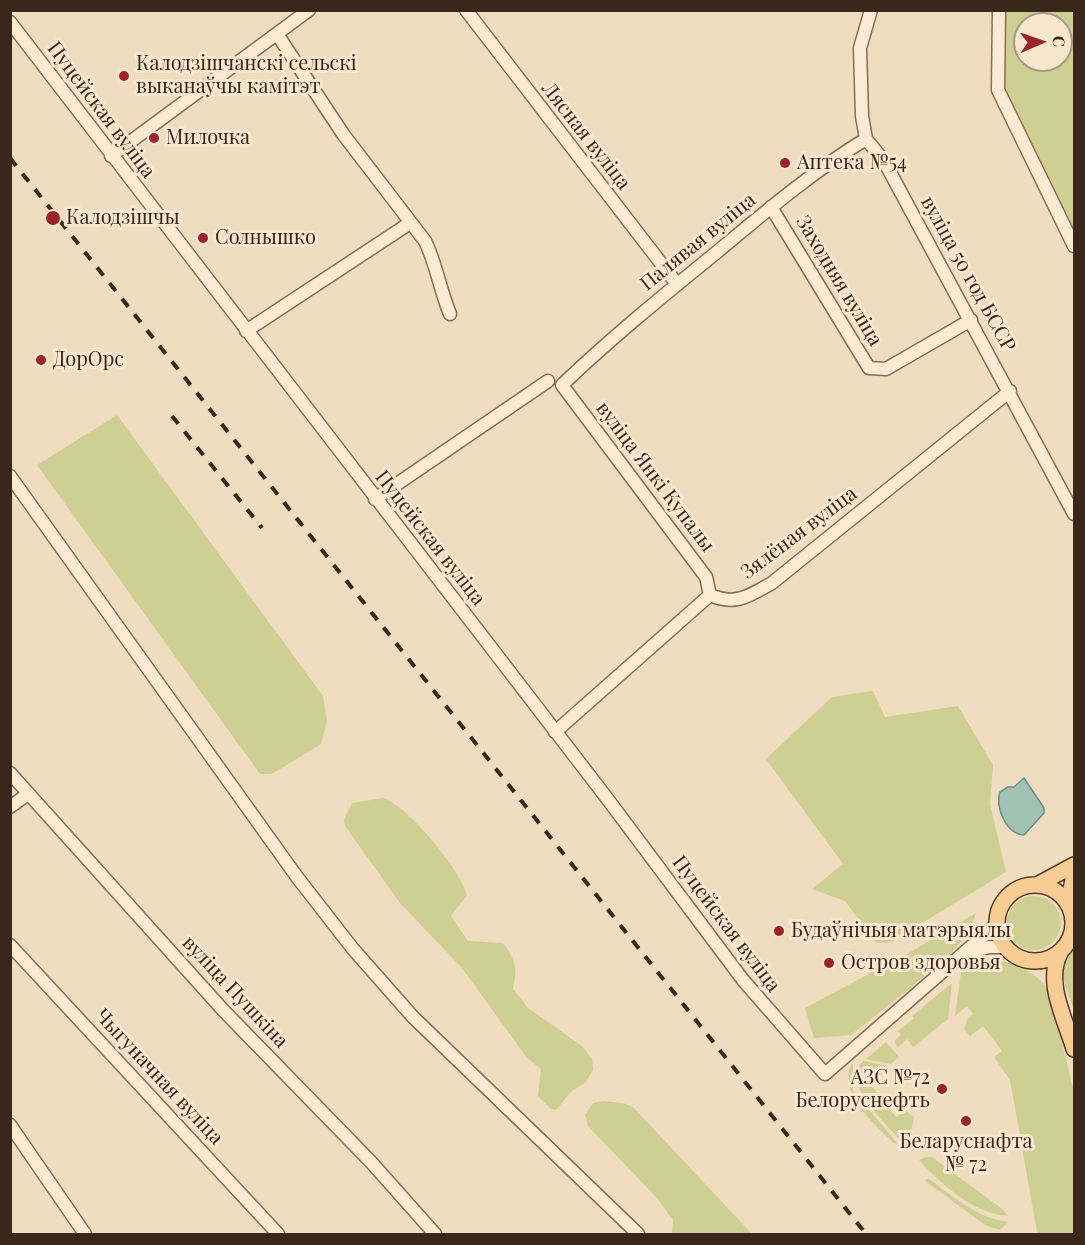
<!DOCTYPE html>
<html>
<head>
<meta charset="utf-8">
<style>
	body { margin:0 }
	#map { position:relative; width:1085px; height:1245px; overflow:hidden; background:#f0dcbf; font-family:"Playfair Display",serif }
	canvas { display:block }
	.frame { position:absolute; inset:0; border:12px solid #39271c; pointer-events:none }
	.north { position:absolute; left:1013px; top:12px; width:60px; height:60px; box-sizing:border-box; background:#f7e7cf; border:2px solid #ab9a87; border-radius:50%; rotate:88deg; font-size:16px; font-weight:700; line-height:24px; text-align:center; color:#39271c }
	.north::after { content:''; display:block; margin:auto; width:21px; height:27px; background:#9d2230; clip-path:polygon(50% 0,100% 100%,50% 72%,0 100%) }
</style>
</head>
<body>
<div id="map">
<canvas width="1085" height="1245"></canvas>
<div class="frame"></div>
<div class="north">С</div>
</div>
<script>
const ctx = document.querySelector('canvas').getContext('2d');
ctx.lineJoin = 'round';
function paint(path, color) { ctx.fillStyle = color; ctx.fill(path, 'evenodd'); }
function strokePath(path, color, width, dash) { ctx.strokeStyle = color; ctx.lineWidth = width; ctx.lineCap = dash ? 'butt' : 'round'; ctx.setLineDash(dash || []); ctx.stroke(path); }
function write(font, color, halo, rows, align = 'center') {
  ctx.font = font + ' "Playfair Display",serif'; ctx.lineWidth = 6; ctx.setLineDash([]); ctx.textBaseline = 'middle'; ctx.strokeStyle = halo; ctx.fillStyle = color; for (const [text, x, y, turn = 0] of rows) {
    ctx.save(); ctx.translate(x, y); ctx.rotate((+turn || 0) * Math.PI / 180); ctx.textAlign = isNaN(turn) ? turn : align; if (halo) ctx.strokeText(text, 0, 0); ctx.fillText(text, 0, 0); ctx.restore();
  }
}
paint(new Path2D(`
	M999,11H1074V246L998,90ZM1025,24H1061V60H1025Z
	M117,415L323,696L327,721L321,744L272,774H260L37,465Z
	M873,691L885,717L958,706L993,765L990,804L1006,872L891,942L876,943L845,901L812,889L843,864L766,759L832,697Z
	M383,798C409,807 460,869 467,895L451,916L468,941L503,943C515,959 518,968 513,989L528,1008L582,1046L592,1059L593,1070L586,1082L571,1092L556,1110L551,1109L538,1096L541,1069L527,1058L462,968L400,903L345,826L344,820L352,803Z
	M1007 923a27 27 0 1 1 54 0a27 27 0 1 1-54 0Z
	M976,913L969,934L940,964L851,1035L814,1038L805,1008L912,951Z
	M1074,942V1011L1064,982L1063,970Z
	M987,958C1008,961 1041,972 1050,994L1074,1092V1234H1040L1037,1232L1010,1080L994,1057L1002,1051L983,1026L970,1036L964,1029L967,1020L973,1014L967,1006L955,1016L961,972L972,962Z
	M952,983L948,1019L913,1047L907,1039L898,1047L894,1041L901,1035L898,1031L914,1018L912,1016Z
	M886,1042L899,1057L891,1064L866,1059Z
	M863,1061L888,1066V1069L870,1084L896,1117L906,1111L914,1117L910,1136L902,1142C887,1124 840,1084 863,1061Z
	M851,1064H853V1091L898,1144L893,1143C873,1121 839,1096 851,1064Z
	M603,1101L623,1103L633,1107L752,1234H672L673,1220L657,1198L588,1126L585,1115L593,1103Z
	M926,1157H932L1001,1208L1008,1216C974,1214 941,1184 919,1160Z
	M928,1178C953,1196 976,1218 1008,1222L1000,1230L985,1225L928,1183L925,1180Z`), '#cecf92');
const water = new Path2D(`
	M1024,778L1044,808V813L1024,835C1006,834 995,807 1000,792L1008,787H1014Z`);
paint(water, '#a2c2b5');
strokePath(water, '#699082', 1.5);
const minor = new Path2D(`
	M466,10L677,284
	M871,10L860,48L862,116L866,139L884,161L1074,514
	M999,10L998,90L1074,246
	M10,22L606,797L743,980L825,1074L997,924
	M277,34L343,134L425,241C436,263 440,290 450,314
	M111,156L309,10
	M771,207L869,368L886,369L971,320
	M246,331L410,223
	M10,476L297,877L353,949L413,1017L638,1234
	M375,499L548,381
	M710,595L706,577L562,385C611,338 664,295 717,252C765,212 812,172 866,139
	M710,595C736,606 749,596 772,583L1010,391
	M555,732L710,595
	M10,773L223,1010L371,1162L435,1234
	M10,807L28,794
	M10,945L278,1234
	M971,952L989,947H1005
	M10,1125L85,1234`);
const major = new Path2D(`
	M1037,885L1074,865
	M997 923a38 38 0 1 1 76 0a38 38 0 1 1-76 0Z
	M1068,904L1074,875
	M1061,951C1044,981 1065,1018 1074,1049`);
strokePath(minor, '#8a6c56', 15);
strokePath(major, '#573b2b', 18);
strokePath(minor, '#fbebd2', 12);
strokePath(major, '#f7cd93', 15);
strokePath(new Path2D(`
	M10,158L866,1234
	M172,416L262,528`), '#39271c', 4, [10, 10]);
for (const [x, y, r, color] of [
	[124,76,6,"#9d2230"],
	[154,138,6,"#9d2230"],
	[785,163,6,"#9d2230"],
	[53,218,8,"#9d2230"],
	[203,238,6,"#9d2230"],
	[41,360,6,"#9d2230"],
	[779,931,6,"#9d2230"],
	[829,963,6,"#9d2230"],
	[942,1089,6,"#9d2230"],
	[966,1121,6,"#9d2230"]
]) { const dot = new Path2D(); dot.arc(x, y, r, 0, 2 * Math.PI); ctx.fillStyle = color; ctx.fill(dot); strokePath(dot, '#f7e7cf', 2); }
write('20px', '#39271c', '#f7e7cf', [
	["Калодзішчанскі сельскі",136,64],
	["выканаўчы камітэт",136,87],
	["Милочка",166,138],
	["Аптека №54",797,163],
	["Калодзішчы",66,218],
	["Солнышко",215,238],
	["ДорОрс",53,360],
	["Будаўнічыя матэрыялы",791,931],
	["Остров здоровья",841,963],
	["АЗС №72",930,1078,"right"],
	["Белоруснефть",930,1101,"right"],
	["Беларуснафта",966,1142,"center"],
	["№ 72",966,1165,"center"]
], 'left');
write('20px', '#39271c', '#f7e7cf', [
	["Пуцейская вуліца",101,110,53],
	["Лясная вуліца",586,136,52],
	["Палявая вуліца",698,242,-39],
	["вуліца 50 год БССР",968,274,61],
	["Заходняя вуліца",839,281,59],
	["вуліца Янкі Купалы",655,477,53],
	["Зялёная вуліца",799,533,-37],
	["Пуцейская вуліца",430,538,52],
	["Пуцейская вуліца",726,924,53],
	["вуліца Пушкіна",235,992,47],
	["Чыгуначная вуліца",159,1077,47]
]);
</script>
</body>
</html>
